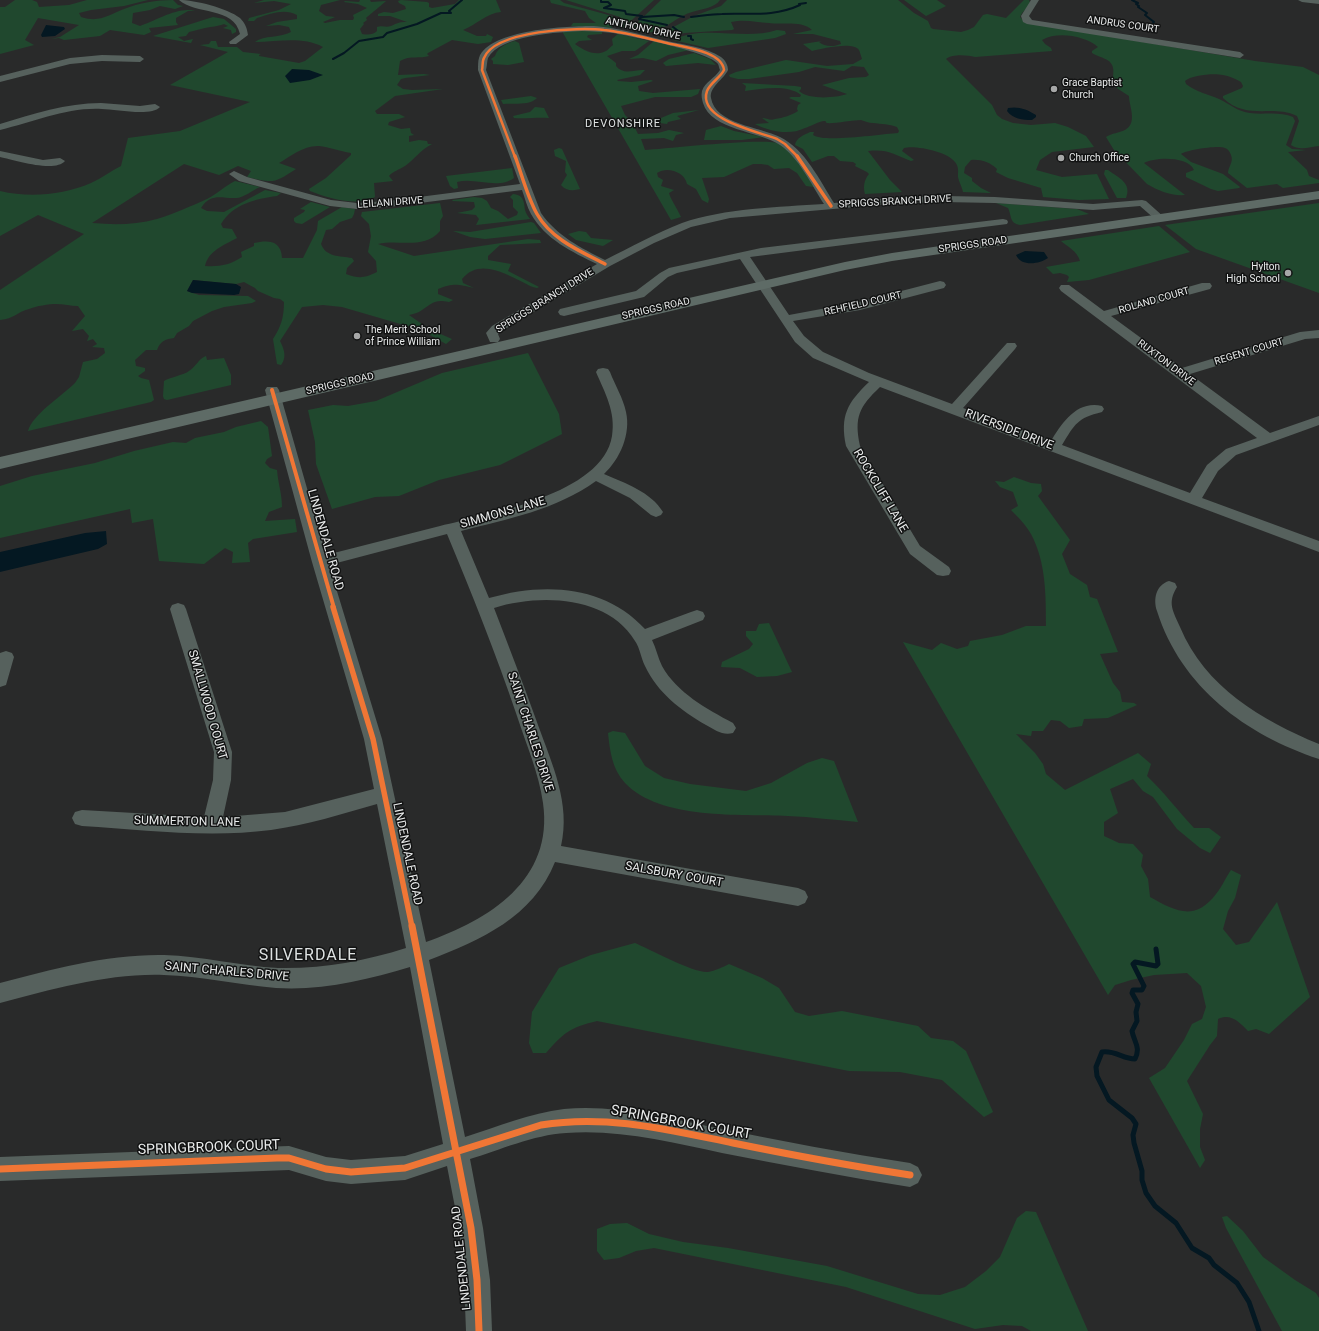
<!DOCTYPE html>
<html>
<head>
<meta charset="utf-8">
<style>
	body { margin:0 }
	canvas { display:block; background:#292a2a }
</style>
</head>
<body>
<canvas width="1319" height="1331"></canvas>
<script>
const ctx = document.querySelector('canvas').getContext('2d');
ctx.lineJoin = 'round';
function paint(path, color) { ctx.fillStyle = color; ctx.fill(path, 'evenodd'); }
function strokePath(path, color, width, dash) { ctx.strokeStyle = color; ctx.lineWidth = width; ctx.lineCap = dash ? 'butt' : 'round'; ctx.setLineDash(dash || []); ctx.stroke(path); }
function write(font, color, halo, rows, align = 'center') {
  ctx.font = font + ' Roboto,sans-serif'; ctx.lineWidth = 3; ctx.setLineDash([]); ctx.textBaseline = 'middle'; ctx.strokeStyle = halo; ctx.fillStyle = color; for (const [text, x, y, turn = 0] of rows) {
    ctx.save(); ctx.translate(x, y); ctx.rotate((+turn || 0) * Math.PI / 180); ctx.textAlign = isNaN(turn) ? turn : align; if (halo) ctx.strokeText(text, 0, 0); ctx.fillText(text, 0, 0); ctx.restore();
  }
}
paint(new Path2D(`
	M15,0H32L37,2L39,7L69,5L87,0H148L124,6L91,10L79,13L81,17C100,23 108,15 124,9C139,3 157,0 173,0L178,5L183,6L175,9L160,6L150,10L133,13L132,23L140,26C155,21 179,6 195,11H188L176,18V22L178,25L149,28L151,32L144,35L110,30L100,36L64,40L59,38L51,39L60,37L79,25L38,18L25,40L34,45L0,54V7H5Z
	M264,0H340L321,5L319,11L326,16L335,17L323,22L325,23L340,20H353L354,18L353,15L367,8L358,4L344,2L345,1L359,2L360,0H370L371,2L386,1C384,3 367,17 366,18L367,20L363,23L364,24L360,29L362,34C368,35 373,35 377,31V27C382,25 386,28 391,26C398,23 398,22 407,22L390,16H378V14L384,12L393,13L406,9L405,6L399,3L398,1L401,0L427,2L429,3V7L432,8L455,4L459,0H496L501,12C487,13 476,25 463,30L477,36H486L487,34L493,37L491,42L478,44L452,40L428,53L427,54L429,56C420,59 410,55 400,61L398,75L424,74L430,75L405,78L401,79L397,85L403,89L412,90L443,89L395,96L375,111L377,114H399L405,117L389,122L388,125L401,129L410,128L411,133L414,135L409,136V142L419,140L427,141L428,144H432C420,150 415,159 405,166C399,170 393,171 389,176L393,181L374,183L375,197C357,207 328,198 310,191L309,189L326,178L351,155V153C340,151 329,147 319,146C304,145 291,156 279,163L296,169C273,184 274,183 247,177L251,171L238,166L219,175L184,164L92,223C114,225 135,225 157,219C174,214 191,206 207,199C217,194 225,186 235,181L260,187C253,190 243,198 236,198C223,199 211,192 201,208L207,211L224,212L265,190L281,193L277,196C255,199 233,204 221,224L223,228L232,229L237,238C224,245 208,251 205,266C219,267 230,265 242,257L241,252L254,246V243C268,240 281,240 282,258H303L317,230L318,221L342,207L355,209L354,214L352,218L340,222L332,229L326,230L321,244C326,257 339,256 352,258L354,261L347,268L346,274C360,279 364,278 377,272L376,261L368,252L371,236L369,224L361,216L362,212L440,203L443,216L440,221V231C424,250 398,239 378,244L414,256L528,239L540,240L541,243L500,245L488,256V260L511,264L508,271L539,287L537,288L533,287C512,278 481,255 462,279L463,283L474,288C458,284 453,283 438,289V294L453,300L449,302C434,299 433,303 422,310C418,313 413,314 409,315L429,329L452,339L446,344L421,330L342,307L323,305L302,307L280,341C284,349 287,357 281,365L277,364L273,339C281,327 284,317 284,302L280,299L274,298L258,291L255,288L244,282L236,284L193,280L187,291L199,295L248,296L256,301L252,303L224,307L212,311L193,321L189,326L177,333L174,338C166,339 160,341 157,350H146L135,360L136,366L145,368V371L138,376L141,378L149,380L154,400L151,402L28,431C33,414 62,396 75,383L79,377L83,362L97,359L105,353L104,348L92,347L97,344L93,339L87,341L89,336L83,329L72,331L85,316L78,306C71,306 64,304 56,304C49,304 36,306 29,309C17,312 14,319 0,320V290L84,234L38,215L0,236V191C29,198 64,195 91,183C102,178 111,171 121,166L128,138L180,131L250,102L170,85L228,52L200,45L209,44L211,41H216L218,47H237L243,52L261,54L259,55V56L299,63L305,61L323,47C302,36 278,42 255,42C264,35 281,38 291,32L289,27L279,25L266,26L277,22L297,19V15C284,8 271,14 257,18L254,21H248L249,18L279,10L291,4L274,1L254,3Z
	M550,0H560L564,3L612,16L619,21L611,28L571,26L573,23H596L589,18L585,11L551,3Z
	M566,0H654L623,28L618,27L623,21L620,17Z
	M661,0H720C715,8 701,9 692,12C678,16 667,28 653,32C646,33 637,32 631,29Z
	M727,0H898L914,13L928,21L931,28L933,29L961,32L968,30L974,27L983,15L987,14L1006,18L1024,0H1029L1031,4L1022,13L1020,17L1025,22L1255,61L1303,67L1319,75V146C1310,147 1299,151 1291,145L1299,121L1297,116C1273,104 1247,121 1223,98V96L1242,88L1243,86L1241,82C1236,79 1229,76 1223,75C1214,73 1191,75 1185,81L1186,84C1196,92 1208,94 1219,99C1230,104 1238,112 1250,113C1263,115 1280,111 1293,117L1295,121L1286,145L1292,149L1306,150L1288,152L1307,170L1309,176L1319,180V183L1283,188L1277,184L1247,188L1228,173C1228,167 1234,162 1231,155C1230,152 1228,149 1225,148C1218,145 1187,150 1181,154L1191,162L1223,174L1240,187L1239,188L1218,191L1211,189L1186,177V173L1194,170C1188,156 1155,157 1144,163L1185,195C1171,196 1159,191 1147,184L1114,150L1106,137C1112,133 1119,133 1125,130C1138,123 1129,106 1129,96L1109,83L1108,81L1113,77C1116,58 1104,60 1092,53V51L1098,47C1085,36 1058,31 1042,40L1045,44L1051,48L1052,51L975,57C967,55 952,54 946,59L992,105L997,115L1002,119L1013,123L1031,125L1055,123L1068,127L1086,136L1094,147L1052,152L1040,160L1036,170L1062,177L1097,174L1109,199L1079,200L1043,197L1041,188L1008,178L996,172L997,169C990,162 980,159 971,160L965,167L964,173L972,178V181L981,188L991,193L963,192C962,187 959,182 958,177C958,171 959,167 955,162C948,152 916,145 904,148L902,151L914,160L911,161C892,154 889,149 868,151L890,180L902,192L865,194C863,187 864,180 869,174L867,172L855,166L856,164L853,162L840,161L834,156H828L812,162L803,149L795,145C796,138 804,135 810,132H814L813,135C823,143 882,134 898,133L899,131L897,127C889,124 882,124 873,123C869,123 865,121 861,120C853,120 832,124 827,123C826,123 826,121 825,121C821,120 809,127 805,128C789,136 769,131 755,124L769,123L762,118C766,118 771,121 775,119C783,118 792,115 798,111L797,109L798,105L801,103L789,98L791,97H800L801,95C787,84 762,89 745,91L746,86L742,83L795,86L801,87V89L799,91C808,100 836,98 847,94L822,85L849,78L866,77L869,75L864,67L852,66L844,71L815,67L799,72L749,79H738L730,77L729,75L736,72L786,60L827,66L853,64L862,59C861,56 860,52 859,50C853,41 821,49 812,51L803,44L822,41L819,42C824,47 834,47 841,44L840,41L813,34H793L812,30C802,20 782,25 769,23C756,22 744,19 731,22L734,29L732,30L684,33L668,38L657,36L694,16L721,6Z
	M904,0H937L946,6L926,16Z
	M213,17L224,19L236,29V32L232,34L231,30L223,28L228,26L224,24C216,27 213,26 205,28C199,29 195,31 189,32L186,36L178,37L184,41L193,39L191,43L153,36Z
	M777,30L785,31L786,34L775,38L708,48L673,40C703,24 744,41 777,30Z
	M563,31H602V34L588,35L587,37L592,40L579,41L575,44C583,50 595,57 606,51C608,50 610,47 613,45L612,39L618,34L649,41L635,51H622L607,56L616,63V66C624,76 635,69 645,70L640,75L617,80L618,81L631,82L651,80L653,81L638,86L639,91L653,93L700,89L698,94L691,97H655L621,106L625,115L630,120L661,118L673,113L699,110L677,116L681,119L668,122L667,124L652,122L633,124L638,134L658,133L669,130L684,133L676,135L673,141L664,138L641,139L645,150C667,149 766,137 780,144C793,150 806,175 814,187L806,186L797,173L789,168L774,169L768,165L761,164H753L724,177L702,178L709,199L708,203L702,200L696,189L687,184C685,172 667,166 657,173L658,177L663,180L661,186L674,190L669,193C670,198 678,210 681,217L671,220L563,33Z
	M515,41L519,43L524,62L508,65L493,64V61L491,59L495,56C498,47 507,43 515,41Z
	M654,41L689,50L668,55L656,61L643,58L629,59L638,55Z
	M694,53L710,59L716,65L698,63L666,66L663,63L669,59Z
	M531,96L537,98C529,106 513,103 503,104L501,100Z
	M535,107L544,108L549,118C537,117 525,119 514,118L513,116L530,112Z
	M721,126L734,131L764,137L742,140H704L706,130Z
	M559,148L562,149L580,189C573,191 566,191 561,185L567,175L565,172L566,161L555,156L554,150Z
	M512,168L514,178C497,190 476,177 457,182L458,188L454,189L450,186L446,176Z
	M1105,170H1108C1119,178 1132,183 1126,198H1117L1104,174Z
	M513,194C524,195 524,202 525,210C526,214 528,216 530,219L476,225L479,219L476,215L457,213L472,210L475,207L474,202L452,201L453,200L474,197L482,198L487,201L491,208L498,211L508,219L517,215L518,212L513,207V200L510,197Z
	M311,202L330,207L302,224L296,223L294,221V218L304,212L305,210L300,209Z
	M996,203L1077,209L1089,214L1020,225C1009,223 1012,216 1008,208Z
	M1319,203V293L1196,249L1165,225Z
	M531,222L534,223L541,233L485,239L470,237L453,231L470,232Z
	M1159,226L1190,252L1089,280L1067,282L1069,277L1067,275L1060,273L1053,274L1046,267L1080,261C1077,251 1068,247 1061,241Z
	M579,231L586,232L591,238L613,240L603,246L576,240L568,234Z
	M528,353L559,414L562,434L500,465L439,480L399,496L375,497L332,509L316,464L315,442L308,410L333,405L348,406L376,401L442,373Z
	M206,356L207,360L224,358L231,375V385L167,400L164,399L163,396L164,381C171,377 184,375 189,371C197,366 197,360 206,356Z
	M261,421L268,427L272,456L267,459L265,463L270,468L277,470C278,483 282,494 282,507L269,512L265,521L295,519L297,532L253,539L248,543L250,562L232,563L233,552L225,548L204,564L159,561L153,519L132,523L130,509L0,538V486L32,476L95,463L134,451L173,442L186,443L195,438L224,432L236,427Z
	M1014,477L1031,483L1041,484L1042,491L1038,496L1070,540L1062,554L1070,574L1087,585L1090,597L1097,599L1118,652L1100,654L1113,683L1120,692L1122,702L1134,703L1137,705L1108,718L1084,719L1082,726L1069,728L1060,721L1051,720L1043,731H1032L1031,736L1016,734L1035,753L1043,764L1046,774L1065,790L1138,753L1151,764L1147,776C1164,792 1178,811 1194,828H1209L1221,837L1210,853L1200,848L1177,829L1153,797L1143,791L1133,779L1110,789L1118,813L1104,822V836L1119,843L1133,844L1143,855L1141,866L1148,879L1150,897C1175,911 1195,922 1216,894C1222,887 1226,877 1231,870L1241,875L1235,898L1228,911L1223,929L1236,945L1249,942L1277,902L1310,997L1269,1034L1256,1029L1248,1031C1239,1022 1231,1013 1218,1019L1217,1036L1210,1045L1187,1081L1203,1114L1200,1129V1147L1205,1160L1200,1168L1149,1078L1165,1068L1184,1040L1192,1024L1202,1019L1206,1007L1201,986L1187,973L1154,975L1131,980L1115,985L1108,995L903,642L932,650L941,643L957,649L968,646L970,641L1002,635L1026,626H1046C1046,595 1046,562 1031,534C1026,525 1018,517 1011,510L1018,506L1013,492L1000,487L995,481L1004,482Z
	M769,623L792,672L777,676L757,677L740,668L721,667L722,662L749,649L753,644L746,636V631H756L759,624Z
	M613,731L625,733L645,766L664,778L690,784L746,791L771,783L807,763L822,758L834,761L858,822C835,820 812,817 788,816C741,814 660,820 625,783C612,769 610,751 608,733Z
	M635,943C649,949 696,974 708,972C715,971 723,967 729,964L762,978L779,988L795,1012L809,1016L842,1011L918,1026L931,1038L953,1041L966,1051L993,1112L984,1117L942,1080L900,1072L849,1071L597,1021C571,1027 563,1033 546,1053H533L529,1043L532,1012L559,968L591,955Z
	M1026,1211L1036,1212L1088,1331H1031L1022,1326L1003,1325L975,1329L846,1287L654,1248L636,1251L619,1258L604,1260L597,1251V1229L610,1224L627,1223L649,1234L683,1242L728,1248L827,1266L918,1294L940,1295L965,1287L986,1271L1000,1257L1017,1218Z
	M1227,1216L1243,1231L1263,1257L1295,1280L1316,1293L1319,1298V1331H1282L1226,1228L1222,1217Z`), '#20482e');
paint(new Path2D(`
	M46,25L64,27L65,29L55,36L42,37L41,35Z
	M292,69L309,70L323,75L310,80L290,83L285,76Z
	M1008,108C1018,106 1027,109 1036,115V117L1032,120C1022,120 1013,119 1007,111Z
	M1025,251L1044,252L1048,258C1040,264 1021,267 1016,255Z
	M193,280L236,284L241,287L239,294L234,295L192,293L187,291Z
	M106,531L107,544L98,549L0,572V552L85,533Z`), '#041822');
strokePath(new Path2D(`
	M601,0V2H608L611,5L604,8L625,11L626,14L642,16L639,19L667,25
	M1132,0L1138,3L1136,4L1139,6L1138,7L1147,13L1145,15L1154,22L1150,26L1154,27L1155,29
	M642,17L674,15L684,17
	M691,17C701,16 712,14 722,14C750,13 774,17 800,5L799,4L806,3
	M673,27L681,33
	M688,36H691V39L693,40
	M333,59L344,53L359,41L383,37L387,33L417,24L441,13H451L449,11L462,0`), '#041822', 2);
strokePath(new Path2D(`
	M1156,949L1158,964L1156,966L1135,962L1133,964L1144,986L1142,990H1133L1132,993L1138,1004L1136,1012L1137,1021L1132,1031C1134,1042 1141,1047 1135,1059C1123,1059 1115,1050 1102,1052L1096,1067L1097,1076L1109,1100L1132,1118L1136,1124L1133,1135L1134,1143L1142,1171V1180L1146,1193L1155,1206L1176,1223L1192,1248L1209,1258L1214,1265L1237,1283L1249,1302L1259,1331`), '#041822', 5);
paint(new Path2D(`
	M179,0C195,0 227,8 240,18C245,23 247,28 248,35L236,44H230L229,42L240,34C234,6 195,15 179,0Z
	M1031,0H1039L1029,16L1032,20L1240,52L1244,55L1240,58L1027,24L1023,22L1021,16Z
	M1298,0H1319V4L1302,2Z
	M594,26C619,28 643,35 667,41C685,45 705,47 721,57C725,60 728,65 728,70C724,79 709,87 711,98C715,124 760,127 780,137C805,149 820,181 834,203L890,198L944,196L995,197L1093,204L1142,200L1146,201L1165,218L1164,220H1156L1140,206L1093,210L995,203L944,202L890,204L730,218L691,227L654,243L610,266L500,332L498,334L500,339L498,342H490L486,333L492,326L597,264C572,252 545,239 531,214C527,207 525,198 522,190L388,207L357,209L330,206L239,181L229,174L234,171L247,177L331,200L357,203L388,201L520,184L478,70C478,66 478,61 479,58C489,29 569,26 594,26ZM582,31C592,31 603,32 613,33C630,36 710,52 718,64C719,66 719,68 720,70C715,78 705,82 702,91C701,96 702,99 703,103C711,130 759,131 780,145C799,158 811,184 824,204C779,207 725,208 682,223C656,233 631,247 605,260C581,248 557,236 541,213L486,70C487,66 487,61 488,58C500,35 560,32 582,31Z
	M102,55L140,56L144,59L140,62L102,61L70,64L0,82V76L70,58Z
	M101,103L140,106L155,104L160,107C151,117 115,109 102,109C67,107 34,122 0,130V124C33,114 66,103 101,103Z
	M0,151L43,160L60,158L65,161C55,173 14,160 0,157Z
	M1003,219L1007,220L1008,222L1007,224L750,257L789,315L859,302L940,281L944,282L946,285L944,288L860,310L793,321L804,336L823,352L869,373L952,404L1007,343H1015L1017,346L1015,349L963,408L1051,441C1062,423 1077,400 1102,406L1104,409L1102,412C1077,418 1075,424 1062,445L1190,493L1207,465L1226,449L1257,438L1061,291L1059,288L1061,285H1069L1104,311L1202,283H1210L1212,286L1210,289L1111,316L1182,368L1300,332L1319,330V338L1305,339L1190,374L1270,433L1319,416V425L1236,455L1218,471L1202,498L1319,541V552L880,387C859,407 854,417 860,446L920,546L949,567L951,571L949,575L943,576L937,575L910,554L846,446C840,416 847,403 869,382L813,358L795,342L740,259L677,273L668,277L644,297L564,316L560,315L558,312L560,309L636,291L660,273L669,268L761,248Z
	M603,368L608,369L610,372C615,385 623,398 626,412C631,434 620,459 604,474C625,483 651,492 663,512L661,515L656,517L651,515L630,498L596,481C556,510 507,519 461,531L489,598C544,582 605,585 645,629L691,612L697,610L703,612L705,616L703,620L652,640C656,648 658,658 662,666C677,693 707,709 733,723L736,728L733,733C723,736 715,730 706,725C680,710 658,693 645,666C641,658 640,648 635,641C607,595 539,594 494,608C509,647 524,686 538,725C552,764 571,804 561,846L798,888L805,891L808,897L805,903L798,906L555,862C533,917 481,940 429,960L465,1137C497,1127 530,1113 564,1109C614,1104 667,1118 717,1128C781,1141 845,1153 910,1163L918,1167L922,1175L918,1183L910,1187C847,1177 784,1165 722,1153C671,1142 618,1129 566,1133C533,1135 500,1150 470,1159L483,1228L490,1280L492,1331H466L464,1280L459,1228L447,1166L405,1180L351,1184L326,1181L289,1170L0,1181V1157L289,1146L326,1157L351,1160L405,1156L443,1144L410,967C367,980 321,991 276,988C238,985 201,976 164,975C109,973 53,989 0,1003V983C53,969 108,954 164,955C202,956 240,966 278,968C322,969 365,961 406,948L377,804C342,814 307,825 271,830C208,838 144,830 82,826L75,824L72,818L75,812L82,810L204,817L213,780L214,752L170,609L172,605L178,603L184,605L186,609L232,752L231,780L223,817L285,812L374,789L364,739L312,562L265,390L267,387H277L279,390L326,555C364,545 402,536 440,526C488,514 603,494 612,436C616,412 605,393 596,372L598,369ZM447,534C472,594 496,654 517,716C526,744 539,773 543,803C554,880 489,920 426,942L382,739L329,565Z
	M1169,581L1175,583L1177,587C1167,603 1173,611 1180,627C1205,687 1261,720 1319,744V759C1246,735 1181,687 1157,611C1153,599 1156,585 1169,581Z
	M6,651L12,653L14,657L6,685L0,687V653Z`), '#56615d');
paint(new Path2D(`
	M1319,191V199L892,261L845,270L0,469V457L845,262L892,253Z`), '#5e6b66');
strokePath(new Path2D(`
	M515,157L482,70C483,66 482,61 484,58C495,30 579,27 604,30C625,32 646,38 667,43C682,47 722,51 724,70C720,78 710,83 707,91C697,120 760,132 777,139L785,144L798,157`), '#f07635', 2.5);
strokePath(new Path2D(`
	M515,156C522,175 527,196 537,214C551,239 580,251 605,264
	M797,156L831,206`), '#f07635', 3.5);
strokePath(new Path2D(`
	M272,390L334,608`), '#f07635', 4);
strokePath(new Path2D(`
	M333,607L373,739L412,927`), '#f07635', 5.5);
strokePath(new Path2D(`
	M412,926L471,1228L477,1280L479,1331
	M0,1169L277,1158H289L326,1169L351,1172L405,1168L541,1125C607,1114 669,1130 733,1143C792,1155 851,1166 910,1175`), '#f07635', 7);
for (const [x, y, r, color] of [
	[1054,89,4,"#a6a7a7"],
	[1061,158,4,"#a6a7a7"],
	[1288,273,4,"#a6a7a7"],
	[357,336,4,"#a6a7a7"]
]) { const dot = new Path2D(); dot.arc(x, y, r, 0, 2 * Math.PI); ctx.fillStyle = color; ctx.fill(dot); strokePath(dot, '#121313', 1.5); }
write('10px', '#e9ebeb', '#121313', [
	["ANDRUS COURT",1123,25,8],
	["ANTHONY DRIVE",643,29,12],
	["SPRIGGS BRANCH DRIVE",895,202,-3],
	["LEILANI DRIVE",390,203,-4],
	["SPRIGGS ROAD",973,245,-8],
	["SPRIGGS BRANCH DRIVE",545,301,-32],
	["ROLAND COURT",1154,301,-16],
	["REHFIELD COURT",863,304,-13],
	["SPRIGGS ROAD",656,309,-13],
	["REGENT COURT",1249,352,-17],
	["RUXTON DRIVE",1166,363,37],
	["SPRIGGS ROAD",340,384,-13]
]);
write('10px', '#e9ebeb', '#121313', [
	["Grace Baptist",1062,83],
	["Church",1062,95],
	["Church Office",1069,158],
	["Hylton",1280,267,"right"],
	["High School",1280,279,"right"],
	["The Merit School",365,330],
	["of Prince William",365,342]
], 'left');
ctx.letterSpacing = '1px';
write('11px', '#dee2e2', '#121313', [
	["DEVONSHIRE",623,124]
]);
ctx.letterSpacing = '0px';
write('12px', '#e9ebeb', '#121313', [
	["RIVERSIDE DRIVE",1009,430,21],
	["ROCKCLIFF LANE",880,491,59],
	["SIMMONS LANE",503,513,-16],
	["LINDENDALE ROAD",325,540,74],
	["SMALLWOOD COURT",207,705,74],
	["SAINT CHARLES DRIVE",530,732,72],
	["SUMMERTON LANE",187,822,1],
	["LINDENDALE ROAD",407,854,78],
	["SALSBURY COURT",674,875,10],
	["SAINT CHARLES DRIVE",227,972,5],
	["LINDENDALE ROAD",462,1258,-96]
]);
write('14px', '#e9ebeb', '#121313', [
	["SPRINGBROOK COURT",681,1123,10],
	["SPRINGBROOK COURT",209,1148,-2]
]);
ctx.letterSpacing = '1px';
write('16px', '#dee2e2', '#121313', [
	["SILVERDALE",308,956]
]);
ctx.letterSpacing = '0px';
</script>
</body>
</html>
